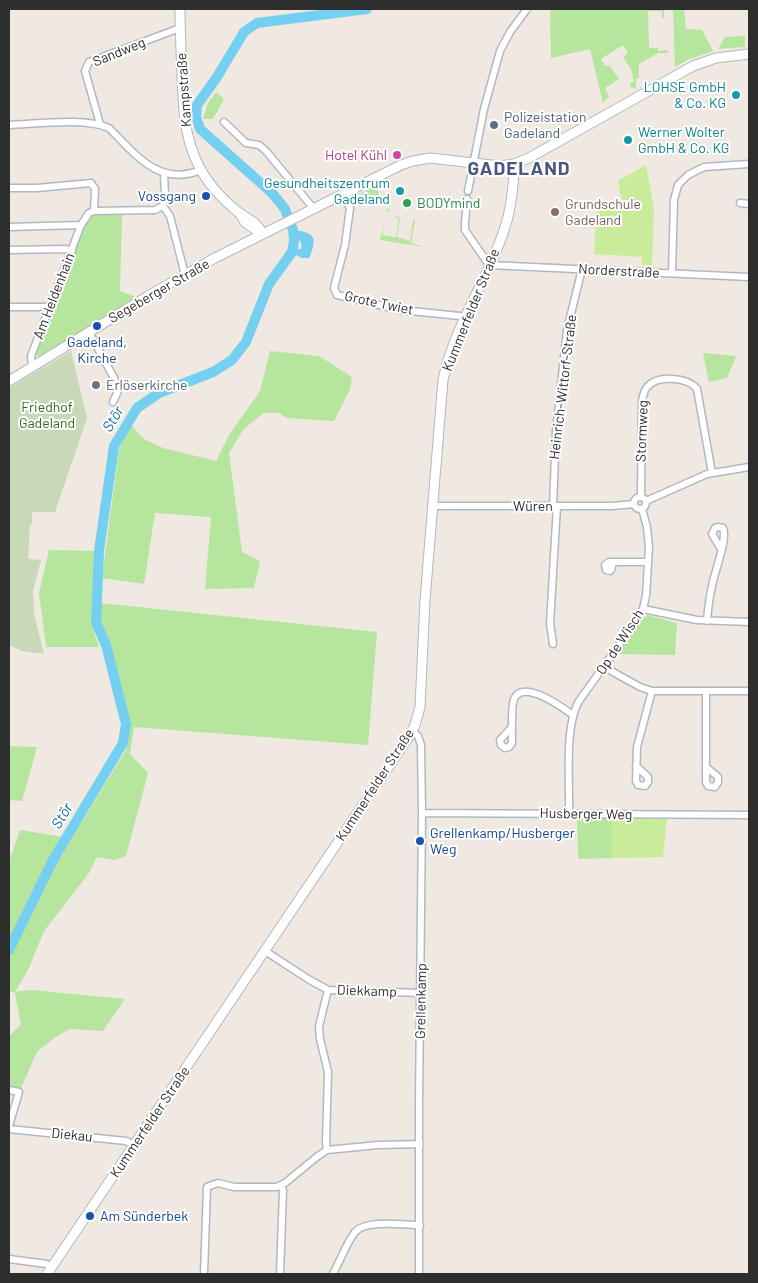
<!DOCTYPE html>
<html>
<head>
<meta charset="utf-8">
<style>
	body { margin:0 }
	#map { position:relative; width:758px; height:1283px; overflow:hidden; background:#efe9e1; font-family:Barlow,sans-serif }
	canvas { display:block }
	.frame { position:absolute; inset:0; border:10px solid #2e2e2e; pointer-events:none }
</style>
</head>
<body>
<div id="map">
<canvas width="758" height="1283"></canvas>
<div class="frame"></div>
</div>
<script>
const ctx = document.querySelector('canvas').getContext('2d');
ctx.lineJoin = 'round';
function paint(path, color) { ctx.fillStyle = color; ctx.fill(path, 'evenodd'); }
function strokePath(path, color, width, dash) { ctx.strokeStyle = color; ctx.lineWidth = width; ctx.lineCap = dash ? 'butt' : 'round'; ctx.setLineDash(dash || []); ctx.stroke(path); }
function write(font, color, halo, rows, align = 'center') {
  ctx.font = font + ' Barlow,sans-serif'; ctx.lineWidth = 4; ctx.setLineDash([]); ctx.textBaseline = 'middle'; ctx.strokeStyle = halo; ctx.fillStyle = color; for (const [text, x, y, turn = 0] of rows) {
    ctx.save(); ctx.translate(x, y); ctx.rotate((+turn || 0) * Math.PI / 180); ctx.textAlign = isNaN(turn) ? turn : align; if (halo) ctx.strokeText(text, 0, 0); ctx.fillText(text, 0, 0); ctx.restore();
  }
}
paint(new Path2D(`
	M550,9H664V18H662V11H648L649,48H658V51L667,50L669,53H658L639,64V78L636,79V89L631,87L630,84L634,81L631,69L623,57L628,53L623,45L601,59L605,66L609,65L619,79L605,88L609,96L603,103L590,49L551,58Z
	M673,9H684L686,29L702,30L713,51L687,60L675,67Z
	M745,36V47L718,49L725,37Z
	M216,92L224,99L213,119H203L208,103Z
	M376,185L379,194L376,196L381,205L375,201L354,204L355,197Z
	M387,208L390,211H386L382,235L396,237L399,218L395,217V215L400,218L397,237L410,241L413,220H415L411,243L424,247L380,240Z
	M95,213H122L120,291L138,298L39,357L36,354V349L83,228L89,218Z
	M270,351L319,356L352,377L350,389L334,421L287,418L279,413H263L243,430L229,453L242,552L260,561L254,588L205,589L211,517L155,513L144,584L102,578L119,449L131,425L144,439L163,448L216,461L229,435L260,391Z
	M703,353L736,356L727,378L709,382Z
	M49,550L96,551L91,624L99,647H46L39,593Z
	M100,603L377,632L368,745L134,727L130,754L148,773L126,856L114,860L97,857L89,873L44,931L28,970L15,992L31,990L125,999L103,1031L70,1029L54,1038L37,1052L20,1090L9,1087V1036L21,1025L15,993L9,991V862L20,830L64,837L55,850L61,856L126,750L128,726L109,641L99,618Z
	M647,615L677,623L675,655L619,654L642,620Z
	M9,746L37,747L22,801L9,800Z
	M577,817L612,818V858L578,859Z`), '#b6e59e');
paint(new Path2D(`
	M71,351L87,418L55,512H32V524L30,525L28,559L41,560L33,591L34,614L44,654L22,651L9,645V388Z`), '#c8d9b8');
paint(new Path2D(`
	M646,165L654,209L652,265H642V257L594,254L597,209L624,211L618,181Z
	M612,818H667L663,857L612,858Z`), '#c9ec9a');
paint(new Path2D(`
	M293,230C315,232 318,238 309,258H301L292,252V249H301C303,241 299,239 293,236Z`), '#75cff0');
strokePath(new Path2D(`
	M9,950L53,860L123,743L126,724L106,645L96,623L99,551L114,446L137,408L159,393L213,372L232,360L246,342L269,284L292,252L294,241L293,230L285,209L272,193L200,129L196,117L197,105L217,77L244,32L257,23L367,9`), '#75cff0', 10);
const street = new Path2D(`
	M224,122L246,143L259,145L266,151L314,209
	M100,124L85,71L89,62L180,28
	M9,125C36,124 85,117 109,128C136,155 159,187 201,170
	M9,188H37L91,183L95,189L94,211
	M468,191L484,109L500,51L510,32L527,9
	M342,195L350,208L345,245L334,288L337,295L401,310L460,316L465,319
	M467,199L465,223V230L489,265L749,277
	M740,203L749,204
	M163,206L170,216L185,275
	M9,227L81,225
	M9,250L66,249L72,251
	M672,273L674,200L678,185L688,175L704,167L749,164
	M9,307H50
	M89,332L114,378L118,391L113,402
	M32,367L31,356L81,225L89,213L94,211L155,210L163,206L165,196L164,174
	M641,496L642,401C643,395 644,390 648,386C658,375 688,377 697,389L712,473
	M634 503a6 6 0 1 1 12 0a6 6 0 1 1-12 0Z
	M646,501L707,474L749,467
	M432,506H612L634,504
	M553,506L556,431L567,330L582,269
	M613,562L611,570L610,571L606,570L605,565L609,562H648
	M643,609L697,620L749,622
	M707,621C708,609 709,598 712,586C714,573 728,539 723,528L718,527L715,528L712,534L721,549
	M553,644L550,623L557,506
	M604,667L640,687L652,691H749
	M706,691V782L708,786L715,787L718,782V777L706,767
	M512,727L500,740L501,745L505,748L509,747L512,743C512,733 511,707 514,699C523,678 563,708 573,715
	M412,731L418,736L421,745L422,813L419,1104V1274
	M636,766L648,777V782L645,786L638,785L636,781L637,747L652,691
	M422,813L749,815
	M569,813C570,783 564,727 579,701L637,620L643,609L646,596L649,547L647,527L642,509
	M265,951L308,979L328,990L421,993
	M9,1090L19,1092L9,1126
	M9,1129L126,1141L134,1145
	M327,1150L326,1143L328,1072L320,1039L319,1026L328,990
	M9,1259L47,1264L52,1267
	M204,1274L207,1187L218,1183L234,1187H276L285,1183L318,1156L327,1150L378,1145L420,1144
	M280,1274L283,1191L281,1185
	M333,1274C340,1261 346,1244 355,1232C366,1219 404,1225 420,1225`);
const secondary = new Path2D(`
	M180,9C180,30 181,52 182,74C183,114 185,152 211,185C219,195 228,204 238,212C249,220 256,221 263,234
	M240,214L245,222L260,233
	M9,381L148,296L213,259L401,165L413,161L430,158L500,166L514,164L529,158L693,66L716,58L749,54
	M47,1274L408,738L415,725L420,707L425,600L443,380C455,322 493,273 508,217C512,199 514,182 514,164`);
strokePath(street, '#b4b7c1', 9);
strokePath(secondary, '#b4b7c1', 11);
strokePath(street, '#fff', 6);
strokePath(secondary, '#fff', 9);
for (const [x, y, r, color] of [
	[736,95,5,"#0f9aa8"],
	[494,125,5,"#5c6f8a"],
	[628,140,5,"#0f9aa8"],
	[397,155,5,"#d1479c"],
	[400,191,5,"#0f9aa8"],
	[206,196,5,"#1a4fb4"],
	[407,203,5,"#2e9e5b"],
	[555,212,5,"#8d6e63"],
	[97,326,5,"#1a4fb4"],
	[96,385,5,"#6b7280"],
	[420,841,5,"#1a4fb4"],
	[90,1216,5,"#1a4fb4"]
]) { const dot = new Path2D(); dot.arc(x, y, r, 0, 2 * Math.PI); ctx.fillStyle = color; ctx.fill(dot); strokePath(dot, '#fff', 2); }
write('14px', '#2e2e2e', '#fff', [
	["Sandweg",119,52,-22],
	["Kampstraße",184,90,-94],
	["Norderstraße",619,271,3],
	["Segeberger Straße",159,291,-30],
	["Am Heldenhain",54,296,-69],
	["Grote Twiet",379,303,12],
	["Kummerfelder Straße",471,310,-68],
	["Heinrich-Wittorf-Straße",563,387,-83],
	["Stormweg",642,431,-88],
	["Würen",533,506],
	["Op de Wisch",620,642,-57],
	["Kummerfelder Straße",375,785,-57],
	["Husberger Weg",586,814,1],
	["Diekkamp",367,991,2],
	["Grellenkamp",421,1001,-89],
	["Kummerfelder Straße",150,1122,-56],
	["Diekau",72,1135,6]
]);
write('14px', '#0d838f', '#fff', [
	["LOHSE GmbH",726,87],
	["& Co. KG",726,103],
	["Werner Wolter",638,132,"left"],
	["GmbH & Co. KG",638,148,"left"],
	["Gesundheitszentrum",390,183],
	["Gadeland",390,199]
], 'right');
write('14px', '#4e5e75', '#fff', [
	["Polizeistation",504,117],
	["Gadeland",504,133]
], 'left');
write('14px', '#b23c85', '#fff', [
	["Hotel Kühl",387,155]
], 'right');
write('14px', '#164399', '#fff', [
	["Vossgang",196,196,"right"],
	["Gadeland,",97,342,"center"],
	["Kirche",97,358,"center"],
	["Grellenkamp/Husberger",430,833],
	["Weg",430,849],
	["Am Sünderbek",100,1216]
], 'left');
write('14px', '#27864d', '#fff', [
	["BODYmind",417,203]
], 'left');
write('14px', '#785e54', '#fff', [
	["Grundschule",565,204],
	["Gadeland",565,220]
], 'left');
write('14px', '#5b616d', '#fff', [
	["Erlöserkirche",106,385]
], 'left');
write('14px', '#2c6e1b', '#fff', [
	["Friedhof",47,407],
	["Gadeland",47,423]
]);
write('italic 15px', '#0d6fa3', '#fff', [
	["Stör",113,419,-59],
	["Stör",62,816,-59]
]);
ctx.letterSpacing = '1px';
write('bold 19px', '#4d5680', '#fff', [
	["GADELAND",519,169]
]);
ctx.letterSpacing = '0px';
</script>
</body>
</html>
